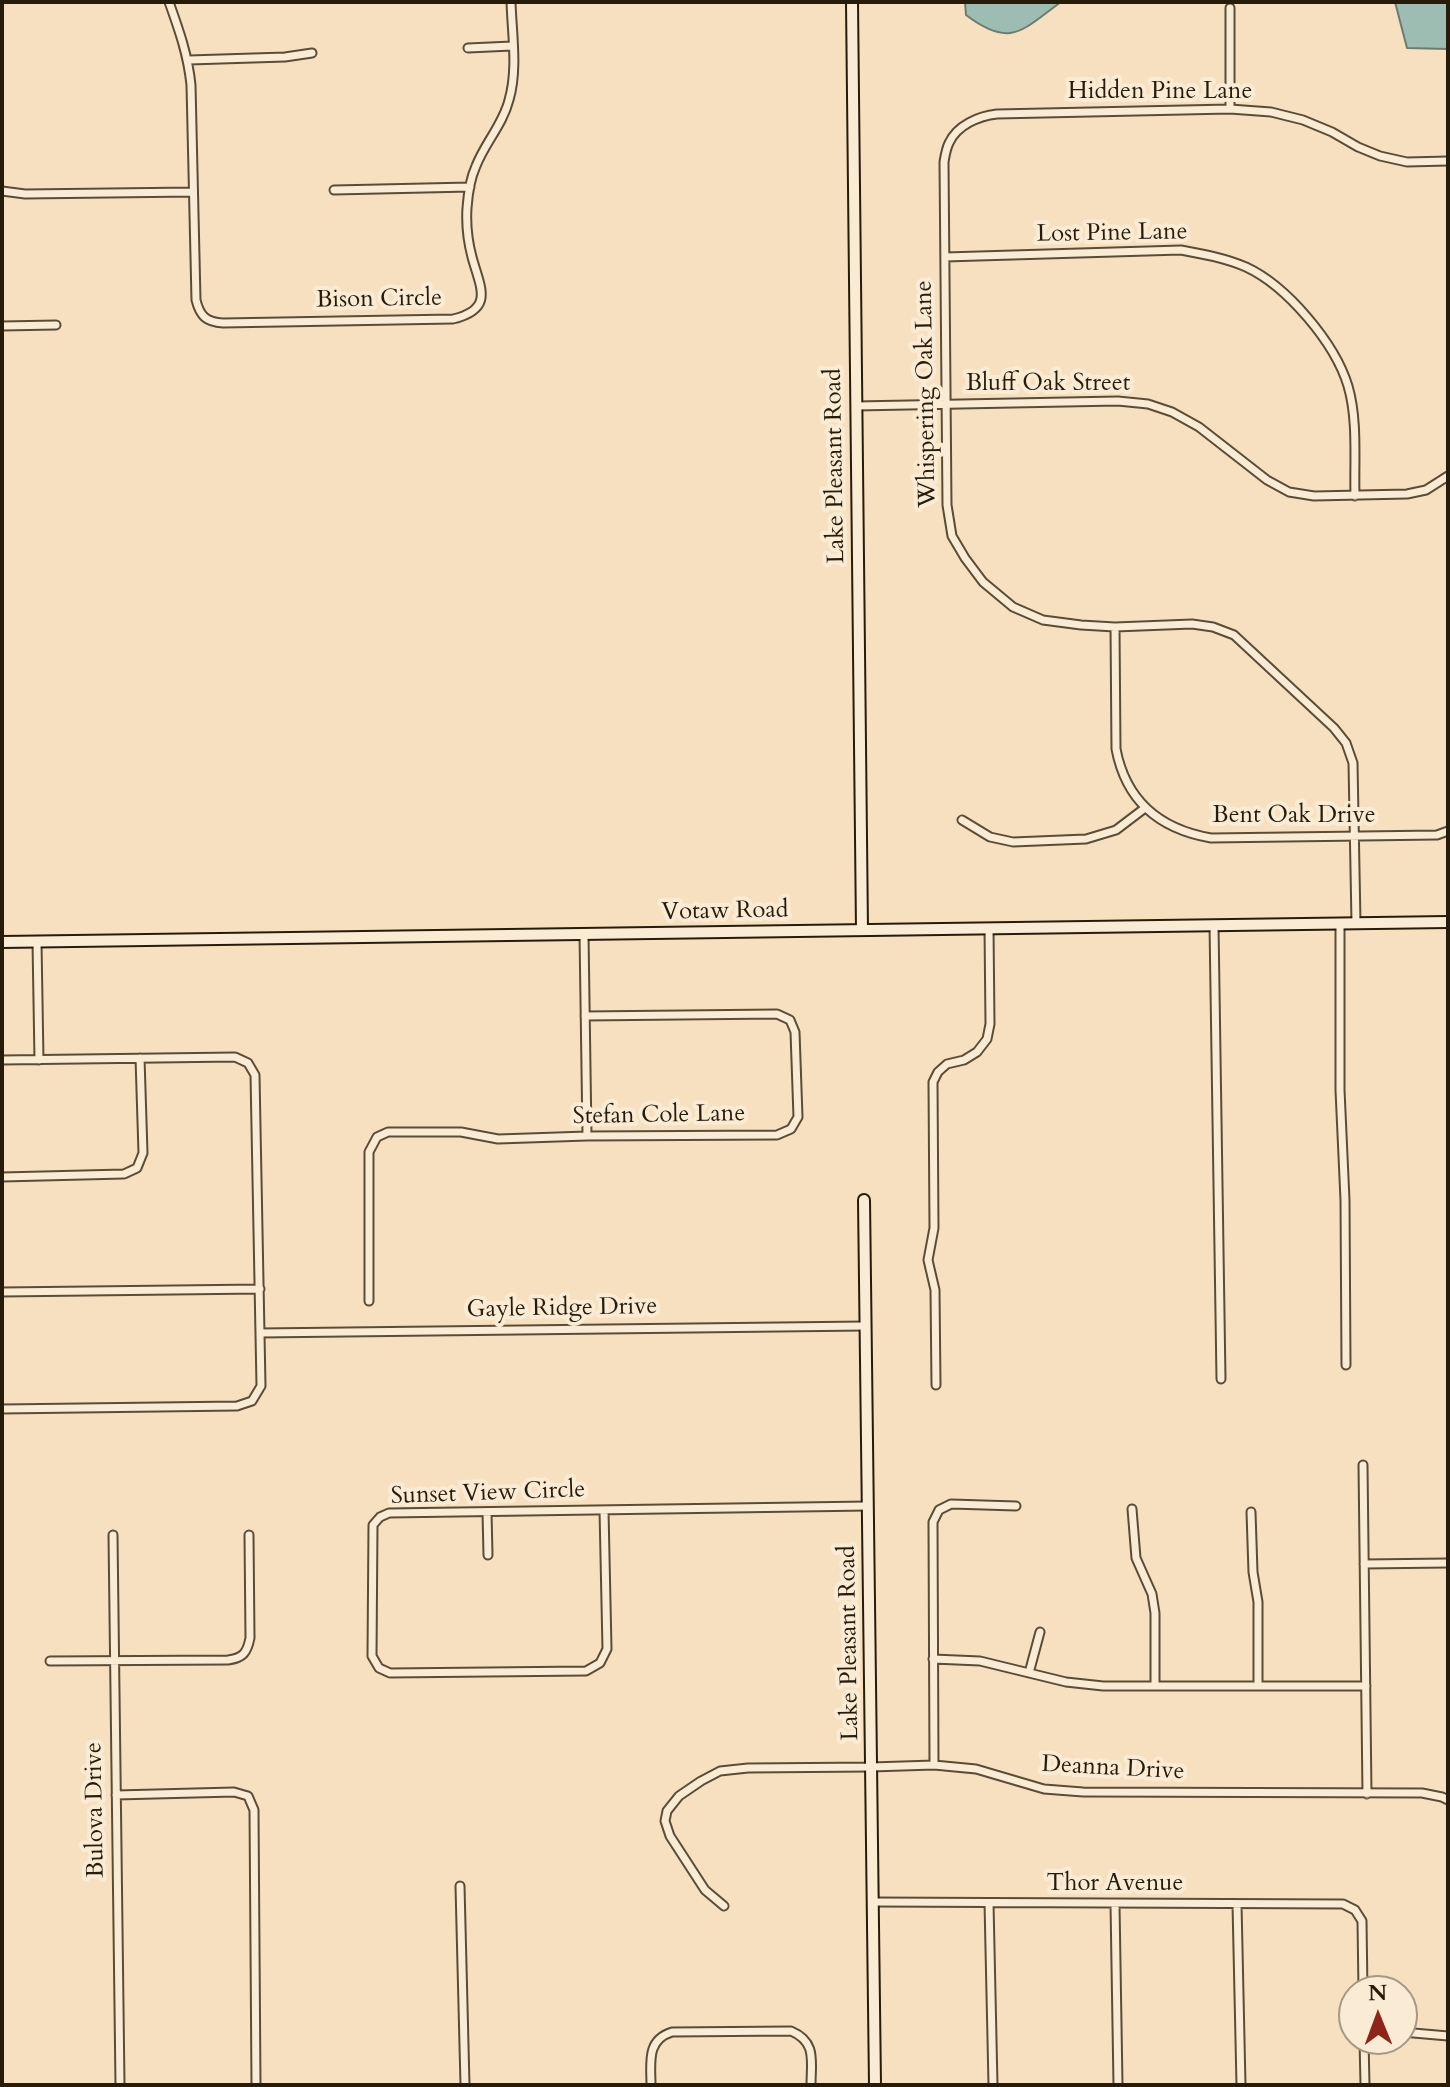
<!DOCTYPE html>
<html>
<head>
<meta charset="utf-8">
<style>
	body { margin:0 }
	#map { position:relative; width:1450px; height:2087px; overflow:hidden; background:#f7e0bf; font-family:Cardo,serif }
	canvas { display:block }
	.frame { position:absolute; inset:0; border:4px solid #271b0a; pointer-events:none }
	.north { position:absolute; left:1338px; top:1975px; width:80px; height:80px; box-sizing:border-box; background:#faebd5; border:2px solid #a69884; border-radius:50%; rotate:359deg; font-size:22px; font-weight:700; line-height:32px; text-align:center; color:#271b0a }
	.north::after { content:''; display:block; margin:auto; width:28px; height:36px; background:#8f2418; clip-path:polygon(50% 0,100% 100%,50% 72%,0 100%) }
</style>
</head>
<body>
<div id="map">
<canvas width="1450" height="2087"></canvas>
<div class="frame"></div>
<div class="north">N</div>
</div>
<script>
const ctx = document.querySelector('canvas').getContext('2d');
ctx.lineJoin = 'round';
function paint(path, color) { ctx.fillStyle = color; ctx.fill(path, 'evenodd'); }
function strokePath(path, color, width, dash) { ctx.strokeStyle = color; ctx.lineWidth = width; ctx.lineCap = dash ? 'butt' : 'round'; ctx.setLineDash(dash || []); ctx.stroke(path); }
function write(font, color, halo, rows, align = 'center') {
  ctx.font = font + ' Cardo,serif'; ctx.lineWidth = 8; ctx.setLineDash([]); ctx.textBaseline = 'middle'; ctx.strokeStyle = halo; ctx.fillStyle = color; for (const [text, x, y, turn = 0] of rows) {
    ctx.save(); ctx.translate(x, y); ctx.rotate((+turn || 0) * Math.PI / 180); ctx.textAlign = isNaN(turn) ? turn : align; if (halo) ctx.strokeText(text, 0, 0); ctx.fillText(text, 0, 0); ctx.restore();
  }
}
const water = new Path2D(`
	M965,2H1061C1022,30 1011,49 966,15Z
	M1395,2H1448V49L1407,48Z`);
paint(water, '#9dbdb2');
strokePath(water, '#6e7c6f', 2);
const street = new Path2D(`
	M169,2C179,30 188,55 191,85L196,300C200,316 206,322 223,323L453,319C495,309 480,287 472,257C468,242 466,224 467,208C468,194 470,179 476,166C485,143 503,124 509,100C518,69 512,34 511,2
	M1230,8V109
	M468,48L512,46
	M189,60L285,57L312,53
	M334,190L470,187
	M2,191L25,194L193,192
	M945,257L1181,250C1203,254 1225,258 1246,267C1287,286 1335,343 1348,386C1358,420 1354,460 1355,496
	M2,326L56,325
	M856,406L1118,401L1148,404L1172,412L1199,427L1267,480L1289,492L1314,496L1407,494L1426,490L1448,476
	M1115,627L1116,749C1126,801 1159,829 1211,838L1437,835L1448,831
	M962,820L990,837L1013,842L1086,839L1116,830L1145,808
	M1340,923V1090L1345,1200L1346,1365
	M1356,923L1353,763L1346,743L1334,728L1234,635L1213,627L1192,624L1115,627L1081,625L1043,620L1013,607L983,582L965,558L952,536L947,505L944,162C945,156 946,149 949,143C957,125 979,116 997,114L1230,109L1271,112L1303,120L1332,132L1358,147L1380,156L1407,162L1448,161
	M1214,925L1221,1379
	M584,934L587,1136
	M37,942L39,1060
	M2,1060L235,1057L248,1063L255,1075L261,1386L252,1401L237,1406L2,1409
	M2,1177L124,1174L137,1168L143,1153L140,1058
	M2,1292L260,1289
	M369,1301V1152L377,1137L388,1132H461L498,1139L587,1136L777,1135L791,1129L798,1117L795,1032L790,1020L777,1014L585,1016
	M260,1333L865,1326
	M936,1385L935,1290L928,1260L934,1228L933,1082L938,1072L947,1064L964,1060L977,1052L987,1039L990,1024L989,928
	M1363,1465L1367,1794
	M1132,1509L1136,1558L1152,1594L1155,1613V1686
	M604,1510L607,1649L600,1663L586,1671L390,1673L379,1668L372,1656L373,1525L380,1517L389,1513L868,1506
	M487,1512L488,1555
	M1251,1512L1253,1572L1258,1602V1686
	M113,1535L120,2085
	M1364,1564L1448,1563
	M933,1659L980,1661L1066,1682L1103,1686H1366
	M50,1661L228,1660C243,1658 247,1653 250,1638L249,1535
	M1029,1673L1040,1632
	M934,1765L933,1522L939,1510L951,1504L1016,1506
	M116,1795L234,1792L248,1796L254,1810L256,2085
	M460,1886L465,2085
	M873,1902L1343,1904L1355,1910L1362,1921L1363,1991
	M989,1903L993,2085
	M1115,1904L1118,2085
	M1237,1904L1241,2085
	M724,1906L705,1890L670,1836L665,1821L667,1811L679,1796L701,1781L720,1771L748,1768L871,1767L934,1765L976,1769L1044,1789L1083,1792L1422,1793L1442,1797L1448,1800
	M1402,2032L1448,2036
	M1364,2039L1365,2085
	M651,2085C651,2063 646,2040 672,2032L791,2031C817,2042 811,2061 811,2085`);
const secondary = new Path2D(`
	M852,2L862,930
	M2,942L1448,922
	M864,1200L875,2085`);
strokePath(street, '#5b4c37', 11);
strokePath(secondary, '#271b0a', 14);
strokePath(street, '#faebd5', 7);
strokePath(secondary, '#faebd5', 10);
write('24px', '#271b0a', '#faebd5', [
	["Hidden Pine Lane",1160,92],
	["Lost Pine Lane",1112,234,-1],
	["Bison Circle",379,300,-1],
	["Bluff Oak Street",1048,384],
	["Whispering Oak Lane",927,394,-91],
	["Lake Pleasant Road",836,466,-91],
	["Bent Oak Drive",1294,816],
	["Votaw Road",725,912,-1],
	["Stefan Cole Lane",659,1116,-1],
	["Gayle Ridge Drive",562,1309,-1],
	["Sunset View Circle",488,1494,-2],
	["Lake Pleasant Road",850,1643,-91],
	["Deanna Drive",1113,1769,3],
	["Bulova Drive",96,1810,-91],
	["Thor Avenue",1115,1884]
]);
</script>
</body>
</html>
